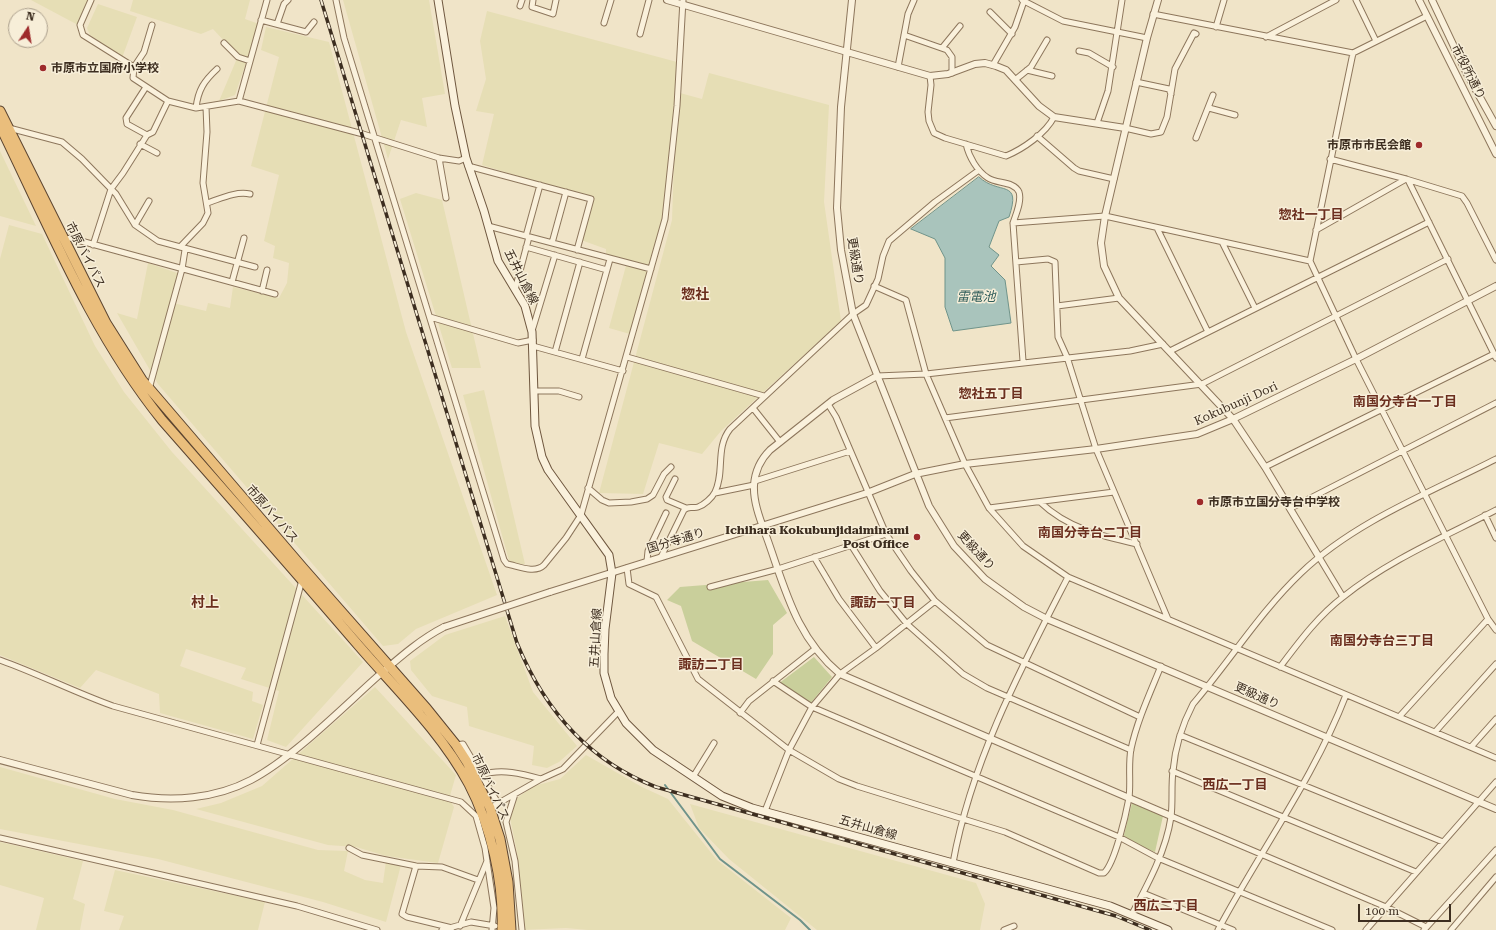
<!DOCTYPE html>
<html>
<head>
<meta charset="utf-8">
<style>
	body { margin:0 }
	#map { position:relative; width:1496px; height:930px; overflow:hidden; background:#f0e4c8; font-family:"Roboto Serif",serif }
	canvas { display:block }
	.north { position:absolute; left:8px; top:8px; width:40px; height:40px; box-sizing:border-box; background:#f7eed8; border:1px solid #ada18e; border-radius:50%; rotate:12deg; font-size:11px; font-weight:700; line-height:16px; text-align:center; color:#3d2e20 }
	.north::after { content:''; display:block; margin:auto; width:14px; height:18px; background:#9e2a2b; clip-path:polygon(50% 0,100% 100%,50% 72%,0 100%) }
	.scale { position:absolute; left:1358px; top:904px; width:93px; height:18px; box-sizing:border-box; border:2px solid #3d2e20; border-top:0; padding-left:5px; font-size:12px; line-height:14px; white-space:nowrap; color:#3d2e20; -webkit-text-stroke:3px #f7eed8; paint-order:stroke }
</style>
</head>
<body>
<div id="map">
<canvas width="1496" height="930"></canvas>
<div class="north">N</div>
<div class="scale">100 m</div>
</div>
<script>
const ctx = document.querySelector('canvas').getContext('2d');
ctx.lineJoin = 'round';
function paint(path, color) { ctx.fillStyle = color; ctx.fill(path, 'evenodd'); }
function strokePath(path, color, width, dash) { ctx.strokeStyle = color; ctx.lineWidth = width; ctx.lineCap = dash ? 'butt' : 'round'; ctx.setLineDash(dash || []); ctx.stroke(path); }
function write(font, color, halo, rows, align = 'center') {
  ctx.font = font + ' "Roboto Serif","Noto Sans JP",serif'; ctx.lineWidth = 3; ctx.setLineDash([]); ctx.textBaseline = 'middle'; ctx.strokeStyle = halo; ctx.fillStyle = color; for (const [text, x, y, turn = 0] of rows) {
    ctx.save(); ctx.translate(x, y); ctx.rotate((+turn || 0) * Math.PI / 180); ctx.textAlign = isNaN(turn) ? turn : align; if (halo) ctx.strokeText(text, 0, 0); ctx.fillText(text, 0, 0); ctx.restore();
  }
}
paint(new Path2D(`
	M31,0H89L78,25Z
	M133,0H250L245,19L259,24L235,95L219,101L238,56L213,29L201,34L130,11Z
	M343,0H429L445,94L422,98L427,127L401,120L388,159Z
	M98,4L137,17L122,58L90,35L87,28Z
	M487,11L677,62L668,190L663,223L630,334L609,328L627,262L606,254V249L581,240L593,199L482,165L494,114L476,111L486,79L480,41Z
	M266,27L329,42L406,332L497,595L416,629L398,644L383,646L158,384L117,313L137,319L148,263L180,274L173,303L206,311L208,303L230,308L233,287L279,298L287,283L289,263L273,258L275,246L264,241L279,175L251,166L279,57L261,50Z
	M709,73L829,105L824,202L841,321L721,431L702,454L659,443L643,494L599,493L672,220L674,160L680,93L702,99Z
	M0,151L36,226L0,216Z
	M416,193L442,200L481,368H452L400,199Z
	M9,225L42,234L95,346L124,392L172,452L363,662L286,747L267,740L279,691L241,679L246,668L186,649L180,666L253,692L252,701L263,705L253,739L160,713L159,694L96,670L80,688L0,655V259Z
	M484,390L525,564H510L463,395Z
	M505,616L533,692L577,746L559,762L547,768L532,765L534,746L469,726L467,707L432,696L411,670L410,661L445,635Z
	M375,687L456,775L449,799L454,807L438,863L386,856L356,847L328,845L196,809L221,803L262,786Z
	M586,755L642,787L668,799L717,860L791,918L785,930H588L566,928L522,930L517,852L510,818L517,798L534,786L560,779Z
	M0,767L115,799L173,810L318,850L348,851L344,871L365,880L383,883L386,861L401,865L386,922L323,902L158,859L0,829Z
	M690,804L976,883L985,904L980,930H817L729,859L699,828Z
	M0,842L83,861L73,899L85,904L80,930H36L44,898L0,885Z
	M115,870L265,902L258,930H119L124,916L104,911Z`), '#e6deb5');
paint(new Path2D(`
	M768,580L787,613L773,625V654L756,679L692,641L681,606L667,600L680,587Z
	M814,657L832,677L810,704L778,684Z
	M1132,803L1163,816L1155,852L1123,839Z`), '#c9cf9b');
const water = new Path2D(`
	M979,177C999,196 1022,178 1009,217L999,221L989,247L999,255L991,266L1005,280L1011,323L953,331L945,307V258L935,239L911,229Z`);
paint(water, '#a9c4bc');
strokePath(water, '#6f938a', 1);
strokePath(new Path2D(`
	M665,785L720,859L800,920L810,930`), '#6f938a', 2);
const minor = new Path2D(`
	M91,0L80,25L83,35L134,67L133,78L168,101L196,108L239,101L363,134L439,158L459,161L466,158
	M336,0L344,38L504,560L507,564C518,566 535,574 544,565L566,538L581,515L665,219L677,106L683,0
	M533,0L532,7L553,14L556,0
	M1022,0L1063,21L1147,38
	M1356,0L1376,41
	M520,6L522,0
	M990,12L1012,34
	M1153,14L1353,53L1427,16
	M261,20L306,32L314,22
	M604,23L611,0
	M277,24L284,4L288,0
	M1216,27L1224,0
	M640,34L649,0
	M904,35L947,50L952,57V73
	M1266,37L1336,0
	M224,43L238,57L250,61
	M942,48L960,26
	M1079,51L1089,53L1113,67
	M1353,53L1310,261L1356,359L1488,619L1496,630
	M993,65L1015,27L1024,1
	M134,67L144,52L152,25
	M898,67L908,14L914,0
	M1027,70L1052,76
	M930,76L931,85L928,112L929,121L934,133L945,138L1006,156C1023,149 1046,133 1054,117
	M1015,80L1031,67L1047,40
	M1136,82L1169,89L1171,94
	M239,101L267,0
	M196,108C198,90 204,81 217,69
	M1209,108L1235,115
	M1097,123L1108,91L1122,0
	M9,128L62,142L82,159L116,194L135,225L158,241L255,267
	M1125,128L1151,134L1161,132L1167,117L1175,69L1194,33L1196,34
	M147,135L153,132L168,101
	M1037,136L1074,168L1079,171L1114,179
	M1196,138L1213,95
	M140,144L157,153
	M966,144C969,157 977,171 988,178C997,184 1014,181 1019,192C1022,201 1016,214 1013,223
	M439,158L446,198
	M1330,159L1406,179L1462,196L1467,203L1496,260
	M468,166L591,199L577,250
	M1408,180L1496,358
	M207,203C220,199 235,191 250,194
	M135,225L149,201
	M488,226L651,269
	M1157,228L1208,332
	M1316,230L1406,179
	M526,236L540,185
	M64,240L70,238L275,294
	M1222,242L1255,308
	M552,243L566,192
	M93,245L111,189L123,173L147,135L127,124L126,118L146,87
	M180,247L203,223L208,213L203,183L207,132L206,107
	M526,247L607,270
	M1016,262L1048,259L1055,262L1058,337L1067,357L1096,449L1168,619
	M232,282L244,238
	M874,286L906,300L926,374L965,464L989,508L1023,546L1068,577L1496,758
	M515,290L529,237
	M262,291L267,270
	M1057,306L1119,298
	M430,317L518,343L533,340
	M532,331L555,255
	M533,346L623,371
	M1170,351L1429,222
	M555,352L580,262
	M627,357L764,396
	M582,359L610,259
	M1023,361L1013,223L1105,216L1310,261
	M877,376L926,374L1130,351L1163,344
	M149,389L182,269L185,250
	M534,391H559L579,397
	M828,404L836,417L886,534L911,571L935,601L987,645L1140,717
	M753,408L780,442
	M945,418L1202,384L1448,259
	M1265,467L1494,354
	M675,479L666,497L667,500L686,508
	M755,481L850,451
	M588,488L602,500L609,503L631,502L647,499L653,495L664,474L671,467
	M715,493L754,485
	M1040,502C1067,528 1101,536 1137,544
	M989,508L1114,492
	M1291,508L1496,403
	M1485,515L1496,538
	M851,545L880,591L907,624L963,674L987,688L1131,750
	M661,557L684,510C689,505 693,509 698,507C704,505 712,498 715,492C725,472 715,448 730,429L853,314L866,305L878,279L883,256L889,241L935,202L979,170
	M814,557L839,599L876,648
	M1319,557L1343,597
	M647,561L648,551L666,513
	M627,568L629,584L656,597L698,679L789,750L839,779L857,786L1005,832L1099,873H1104C1115,863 1126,814 1129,798C1131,782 1128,765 1131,749C1137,721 1150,693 1161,666
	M710,587L778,569L886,534
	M0,660C39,674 74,692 113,706L461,802L476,816L485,848L494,908L492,930
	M1280,667C1299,642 1318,616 1343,597C1389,560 1444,537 1496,510
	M773,681L812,707L1119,837L1158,858L1332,930
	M740,713L749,701L815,649
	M1399,717L1488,619
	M1435,732L1496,664
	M1180,735L1443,842
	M257,745L302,580
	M456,745L463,744L498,803
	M1471,747L1496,719
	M1172,771L1416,872
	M482,775C501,768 523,774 541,779
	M693,777L714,743
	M515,794L506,822L515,861L522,930
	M490,808L541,779L563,769L618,712
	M765,811L789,750L812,707L840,674L876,648L935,601
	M1171,816L1386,907L1426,927
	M0,838L297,906L377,930
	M349,848L362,855L416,866L442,867L478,880
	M953,863C971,762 1021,668 1068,577
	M416,866L402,914L407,917L452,928
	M1143,893L1233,930
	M1132,914C1148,884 1166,851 1171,817C1173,802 1171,786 1173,771C1175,747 1182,725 1193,704C1230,661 1260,612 1301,573C1354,522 1431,492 1496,459
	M460,926L487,861
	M442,930L471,922L495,926
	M1004,930L1014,926
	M1218,930C1260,851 1314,778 1346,695
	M1366,930L1496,782
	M1424,930L1496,850
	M1451,930L1496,877`);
const tertiary = new Path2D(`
	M667,0L930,76L948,74L975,64L985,63L996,66L1006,70L1039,106L1054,117L1125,128
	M852,0L841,107L837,208L841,250L853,314L929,506L954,546L985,579L1024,607L1047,619L1496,809
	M1158,0L1147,38L1105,216L1101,243L1104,266L1119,298L1233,419L1265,467L1319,557
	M1419,0L1496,154
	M1432,0L1467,74L1496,126
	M877,376L833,400L770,450C761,459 755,471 754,485C753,504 762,524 768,541C786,592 797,638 840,674L1171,816
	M550,592L867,493L915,474L965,464L1096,449L1197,434L1233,419L1356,359L1496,286
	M0,760L132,795C172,802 215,799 251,780C294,757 341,709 378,676C399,658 419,640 444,627`);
const secondary = new Path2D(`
	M438,0L455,106L466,158L484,211L498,261L525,306L532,332L535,426L542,457L548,470L563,491L609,555L612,573L605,629L604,654V673L611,698L626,723L653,750L722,796L752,808L1110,906L1168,930`);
const trunk = new Path2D(`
	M0,111L106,323L142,380L303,568L427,709L456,745L467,762L490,808L500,839L508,882L511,930
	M0,126C49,226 92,333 162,420C228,495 294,570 359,646C397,690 441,732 469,784C491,826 504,883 502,930`);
strokePath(minor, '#8d765c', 7);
strokePath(tertiary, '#8d765c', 8);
strokePath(secondary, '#6f573f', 9);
strokePath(trunk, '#5b4430', 11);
strokePath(minor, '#faf1dc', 5);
strokePath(tertiary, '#faf1dc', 6);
strokePath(secondary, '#faf1dc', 7);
strokePath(trunk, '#eabe7c', 9);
const rail = new Path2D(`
	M321,0L517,643C544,709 589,761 656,787L1116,916L1150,930`);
strokePath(rail, '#3d2e20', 3.5);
strokePath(rail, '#f7eed8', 2, [6]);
const tertiaryBridge = new Path2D(`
	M444,627L550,592`);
strokePath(tertiaryBridge, '#8d765c', 8, []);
strokePath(tertiaryBridge, '#faf1dc', 6);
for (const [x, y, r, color] of [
	[43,68,4,"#9e2a2b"],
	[1419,145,4,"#9e2a2b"],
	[1200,502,4,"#9e2a2b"],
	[917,537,4,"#9e2a2b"]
]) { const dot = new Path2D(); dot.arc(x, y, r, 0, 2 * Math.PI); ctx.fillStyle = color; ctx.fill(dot); strokePath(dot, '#f7eed8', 1.5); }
write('bold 12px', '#3d2e20', '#f7eed8', [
	["市原市立国府小学校",51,68],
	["市原市市民会館",1411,145,"right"],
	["市原市立国分寺台中学校",1208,502],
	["Ichihara Kokubunjidaiminami",909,530,"right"],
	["Post Office",909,544,"right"]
], 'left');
write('12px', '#3d2e20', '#f7eed8', [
	["市役所通り",1468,72,63],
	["市原バイパス",85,255,63],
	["更級通り",855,261,81],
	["五井山倉線",521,277,63],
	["Kokubunji Dori",1236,404,-24],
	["市原バイパス",272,514,49],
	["国分寺通り",676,541,-17],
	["更級通り",976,551,48],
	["五井山倉線",596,638,-87],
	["更級通り",1257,696,24],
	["市原バイパス",490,787,65],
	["五井山倉線",868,828,16]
]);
write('bold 13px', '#6b2e1e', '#f7eed8', [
	["惣社一丁目",1311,215],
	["惣社五丁目",991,394],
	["南国分寺台一丁目",1405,402],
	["南国分寺台二丁目",1090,533],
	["諏訪一丁目",883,603],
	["南国分寺台三丁目",1382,641],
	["諏訪二丁目",711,665],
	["西広一丁目",1235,785],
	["西広二丁目",1166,906]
]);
write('italic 13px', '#2f5d5a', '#f7eed8', [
	["雷電池",976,297]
]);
write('bold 14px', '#6b2e1e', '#f7eed8', [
	["惣社",695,295],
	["村上",205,603]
]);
</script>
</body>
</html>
